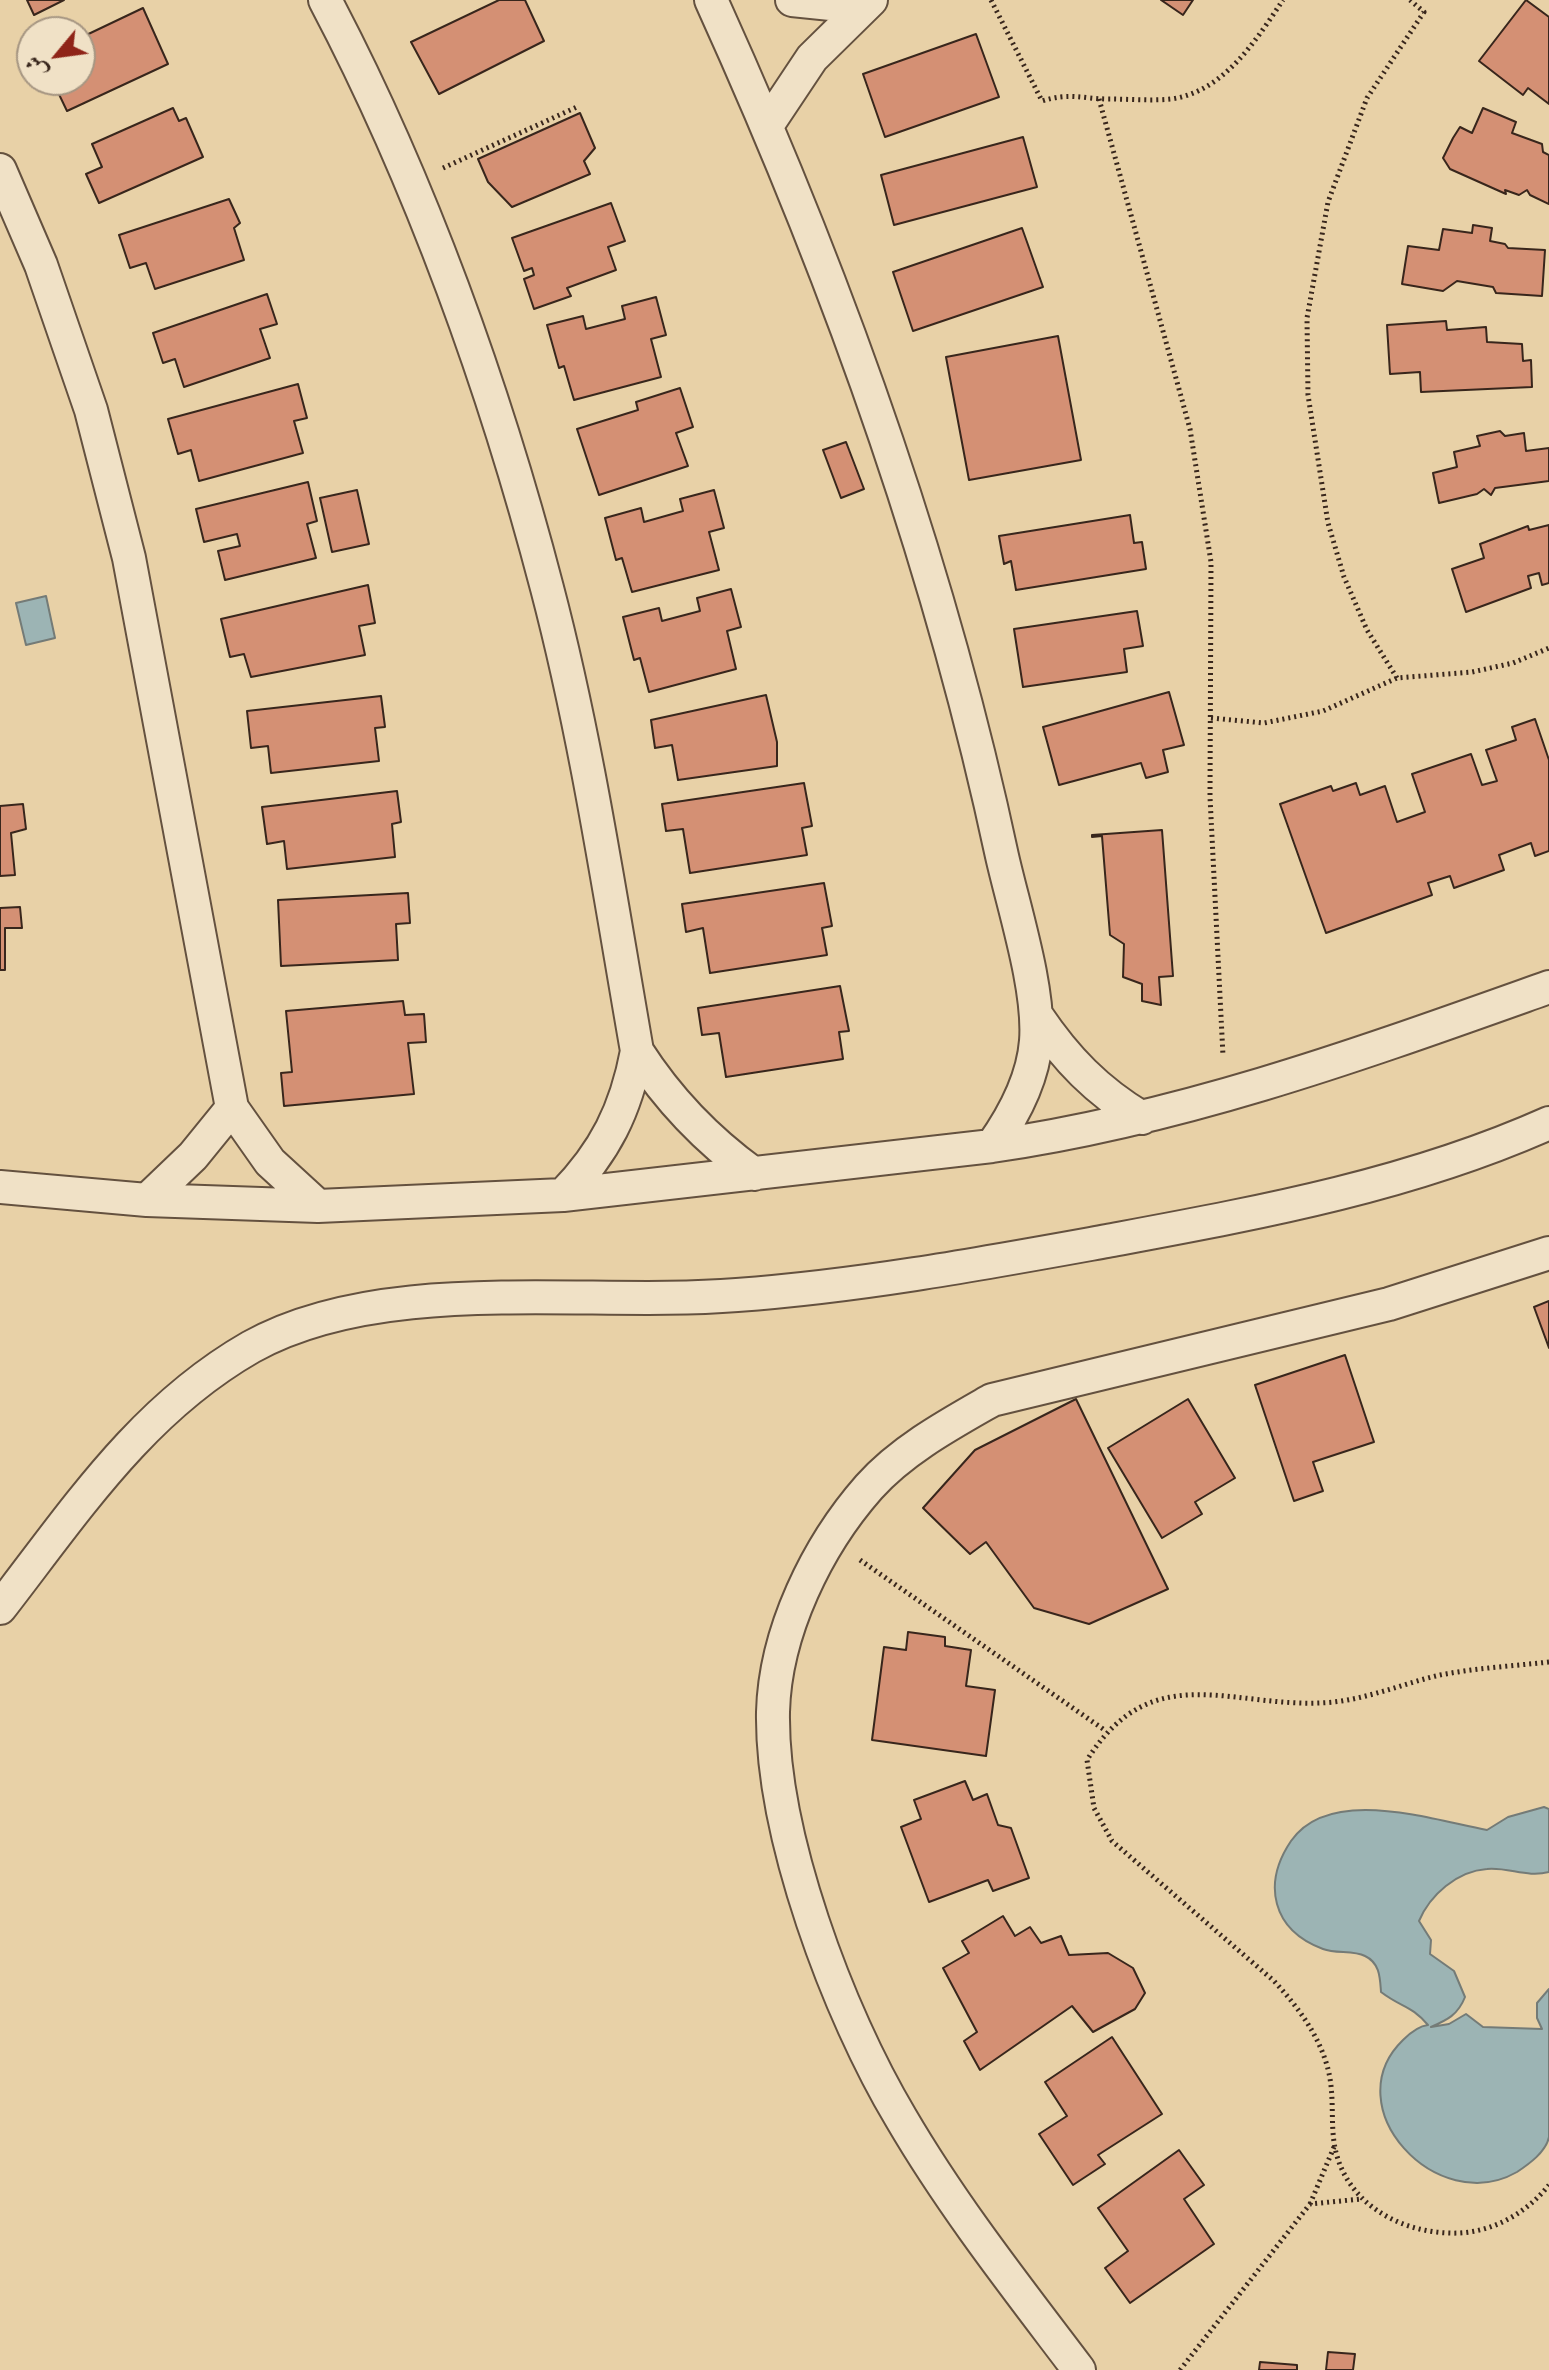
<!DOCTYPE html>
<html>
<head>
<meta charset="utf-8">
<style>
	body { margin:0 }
	#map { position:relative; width:1549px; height:2370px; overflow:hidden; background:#e8d1a7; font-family:"IM FELL French Canon",Amiri,serif }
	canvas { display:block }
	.north { position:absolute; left:16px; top:16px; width:80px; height:80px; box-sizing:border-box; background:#f0e1c6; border:2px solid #a69682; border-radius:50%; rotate:241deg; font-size:22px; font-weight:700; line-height:32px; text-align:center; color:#38261c }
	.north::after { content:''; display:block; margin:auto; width:28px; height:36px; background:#8f2418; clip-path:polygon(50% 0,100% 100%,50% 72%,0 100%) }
</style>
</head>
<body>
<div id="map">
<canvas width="1549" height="2370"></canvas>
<div class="north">ش</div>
</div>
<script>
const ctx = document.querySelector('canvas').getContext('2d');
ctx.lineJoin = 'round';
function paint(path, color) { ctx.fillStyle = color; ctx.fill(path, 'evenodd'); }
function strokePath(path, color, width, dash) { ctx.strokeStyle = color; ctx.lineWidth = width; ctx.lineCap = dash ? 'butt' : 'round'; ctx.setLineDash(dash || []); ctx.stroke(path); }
const water = new Path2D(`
	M46,596L55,638L26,645L16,603Z
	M1544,1807L1549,1809V1872C1527,1878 1509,1867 1487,1869C1457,1871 1430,1895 1419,1921L1431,1940L1430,1954L1454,1971L1465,1997C1458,2015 1447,2020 1431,2027L1449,2024L1466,2014L1483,2027L1542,2029L1537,2018V2003L1549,1989C1549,2024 1549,2059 1549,2094C1549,2108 1549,2124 1549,2137C1546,2152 1529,2164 1517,2172C1437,2218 1334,2107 1403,2040C1410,2033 1419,2026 1428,2025C1411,2005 1402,2008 1381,1992C1380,1978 1380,1963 1365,1956C1353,1950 1336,1954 1323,1949C1272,1930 1262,1884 1291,1841C1330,1785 1432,1820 1487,1830L1508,1817Z`);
paint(water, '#9cb4b4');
strokePath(water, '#747b77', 2);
const building = new Path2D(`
	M27,0H64L34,15Z
	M499,0H525L544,41L439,94L411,42Z
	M1161,0H1193L1183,15Z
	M1526,0L1549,17V104L1528,88L1523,95L1479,61Z
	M143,8L168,64L67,111L55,86L68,80H80V38Z
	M976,34L999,97L885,137L863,74Z
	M173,108L179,121L186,118L203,157L99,203L86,174L102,167L92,144Z
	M1483,108L1516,122L1512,133L1542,144L1543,152L1549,155V204L1530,195L1527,190L1519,195L1505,190L1506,194L1450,169L1443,158L1453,138L1460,127L1472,133Z
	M580,113L595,148L584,161L590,174L512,207L488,182L478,159Z
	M1023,137L1037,187L894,225L881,175Z
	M229,199L240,223L234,228L244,260L155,289L146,263L130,268L119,235Z
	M611,203L625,241L608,247L616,270L567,288L571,296L534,309L524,279L534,275L532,268L524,271L512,238Z
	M1473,225L1492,228L1490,241L1505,244L1508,248L1545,250L1542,296L1496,293L1493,287L1457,281L1443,291L1402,284L1408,246L1439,250L1443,229L1472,233Z
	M1022,228L1043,287L913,331L893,272Z
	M267,294L277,324L260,329L270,358L184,387L175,359L163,363L153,333Z
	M656,297L666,335L651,339L661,377L574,400L564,366L559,368L547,325L583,316L586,329L625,319L622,306Z
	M1446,321L1447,330L1486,327L1487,342L1522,344L1523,361L1531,360L1532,387L1421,392L1420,372L1390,374L1387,325Z
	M1058,336L1081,460L969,480L946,357Z
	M298,384L307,418L294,421L303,453L199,481L191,450L178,454L168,419Z
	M680,388L693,427L676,433L688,466L599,495L577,429L638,410L636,402Z
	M1500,431L1505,436L1524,433L1526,451L1549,448V481L1495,488L1491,495L1484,489L1477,494L1439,503L1433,473L1457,467L1454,452L1480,446L1477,436Z
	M846,442L864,489L841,498L823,450Z
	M308,482L317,521L307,524L316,558L225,580L218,551L240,546L237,534L204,542L196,509Z
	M357,490L369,544L332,552L320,498Z
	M714,490L724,528L709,532L719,570L632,592L622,558L616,560L605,518L641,508L644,522L683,511L680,499Z
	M1130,515L1134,543L1142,542L1146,569L1016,590L1011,561L1004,564L999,536Z
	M1549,525V583L1542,585L1539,573L1528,576L1531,588L1466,612L1452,569L1484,558L1480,544L1528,526L1529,530Z
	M368,585L375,623L359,626L365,655L251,677L244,654L230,657L221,619Z
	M731,589L741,627L727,631L736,669L649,692L640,658L634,660L623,617L659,608L662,621L700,611L697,598Z
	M1137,611L1143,646L1124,649L1127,672L1023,687L1014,629Z
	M1169,692L1184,745L1163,750L1168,772L1146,778L1141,763L1059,785L1043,727Z
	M766,695L777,742V766L678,780L672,745L655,748L651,720Z
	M381,696L385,727L375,728L379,761L271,773L268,746L251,748L247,711Z
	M1535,719L1549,760V851L1535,856L1531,843L1499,855L1504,870L1454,888L1450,876L1428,883L1432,895L1326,933L1280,804L1331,786L1333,791L1356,783L1360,795L1385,786L1397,822L1425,812L1412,774L1471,754L1482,785L1497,781L1486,750L1516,740L1512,727Z
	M804,783L812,826L802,828L807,855L690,873L683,829L666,831L662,804Z
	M397,791L401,822L392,824L395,857L287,869L284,841L267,844L262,807Z
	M23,804L26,829L11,833L15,875L0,876V806Z
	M1162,830L1173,976L1159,977L1161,1005L1142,1001V984L1123,977L1124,944L1110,935L1102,836L1092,837V835Z
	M824,883L832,926L822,928L827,955L710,973L703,928L686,932L682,904Z
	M408,893L410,923L396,924L398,960L281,966L278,900Z
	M20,907L22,928H5V970H0V908Z
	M840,986L849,1031L839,1032L843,1059L726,1077L719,1033L702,1035L698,1008Z
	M403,1001L405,1015L424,1014L426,1042L408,1043L414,1094L284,1106L281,1073L292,1072L286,1011Z
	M1549,1301V1348L1534,1307Z
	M1345,1355L1374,1442L1313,1462L1323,1491L1294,1501L1255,1385Z
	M1076,1399L1168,1589L1089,1624L1034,1608L986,1542L970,1554L923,1508L975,1450Z
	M1188,1399L1235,1478L1195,1502L1202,1514L1162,1538L1108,1448Z
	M908,1632L945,1637V1646L971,1650L966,1686L995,1690L986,1756L872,1740L884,1647L906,1650Z
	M965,1781L973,1800L987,1794L998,1825L1011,1828L1029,1878L993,1891L988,1880L929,1902L901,1827L921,1819L914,1800Z
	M1003,1916L1015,1936L1030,1927L1041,1943L1061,1936L1069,1955L1108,1953L1133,1968L1145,1993L1135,2009L1093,2032L1072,2006L980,2070L964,2041L977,2032L943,1968L969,1953L962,1941Z
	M1112,2037L1162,2114L1098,2155L1105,2164L1073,2185L1039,2134L1067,2116L1045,2082Z
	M1179,2150L1204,2185L1184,2199L1214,2244L1130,2303L1105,2268L1128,2251L1098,2208Z
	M1328,2352L1355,2354L1353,2370H1326Z
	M1260,2362L1297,2365V2370H1259Z`);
paint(building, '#d49074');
strokePath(building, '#38261c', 2);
const minor = new Path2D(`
	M325,0C421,182 495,389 547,588C587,740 610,897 637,1051C626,1110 605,1152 563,1195
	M711,0C836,275 939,561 1002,856C1014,909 1040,989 1036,1041C1033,1080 1014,1115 992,1146
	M792,0L831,4L870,1
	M768,124L812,58L871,0
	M0,170L41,265L91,410L129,558L232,1108L270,1162L318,1206
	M1037,1016C1066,1059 1097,1091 1142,1118
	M637,1051C669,1101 707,1140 754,1174
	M0,1187L147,1200L318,1206L563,1195L992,1146C1186,1118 1366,1052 1549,987
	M147,1200L193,1156L232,1108
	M0,1608C76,1510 141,1410 251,1347C383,1273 588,1307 737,1295C861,1286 985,1263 1107,1241C1257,1213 1408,1186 1549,1123
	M1079,2370C1017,2288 953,2207 901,2118C838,2013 771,1834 773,1712C775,1632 817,1546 869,1487C902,1450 950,1424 992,1400L1389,1304L1549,1253`);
strokePath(minor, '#64513f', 36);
strokePath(new Path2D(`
	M991,0L1042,101C1070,92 1082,99 1109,99C1129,99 1151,101 1171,99C1224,92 1256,40 1283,0
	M1099,99L1190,429L1211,562L1210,797L1223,1056
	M443,168L577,107
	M1397,678L1367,630L1344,577L1328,523L1308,395L1307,318L1328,202L1367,98L1424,12L1410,0
	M1211,718L1264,723L1323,711L1397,678L1472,672L1513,663L1549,648
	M860,1560L1106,1731
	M1549,1662C1513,1666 1476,1668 1440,1675C1405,1683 1370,1698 1334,1702C1237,1712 1154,1653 1087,1760L1094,1808L1112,1841L1274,1981C1298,2007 1319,2035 1328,2069C1335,2096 1330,2123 1335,2148C1346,2202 1397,2231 1448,2233C1487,2235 1524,2216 1549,2185
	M1310,2204L1334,2147
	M1180,2370L1310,2204L1361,2199`), '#38261c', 5, [2, 4]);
strokePath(minor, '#f0e1c6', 32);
</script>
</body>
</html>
